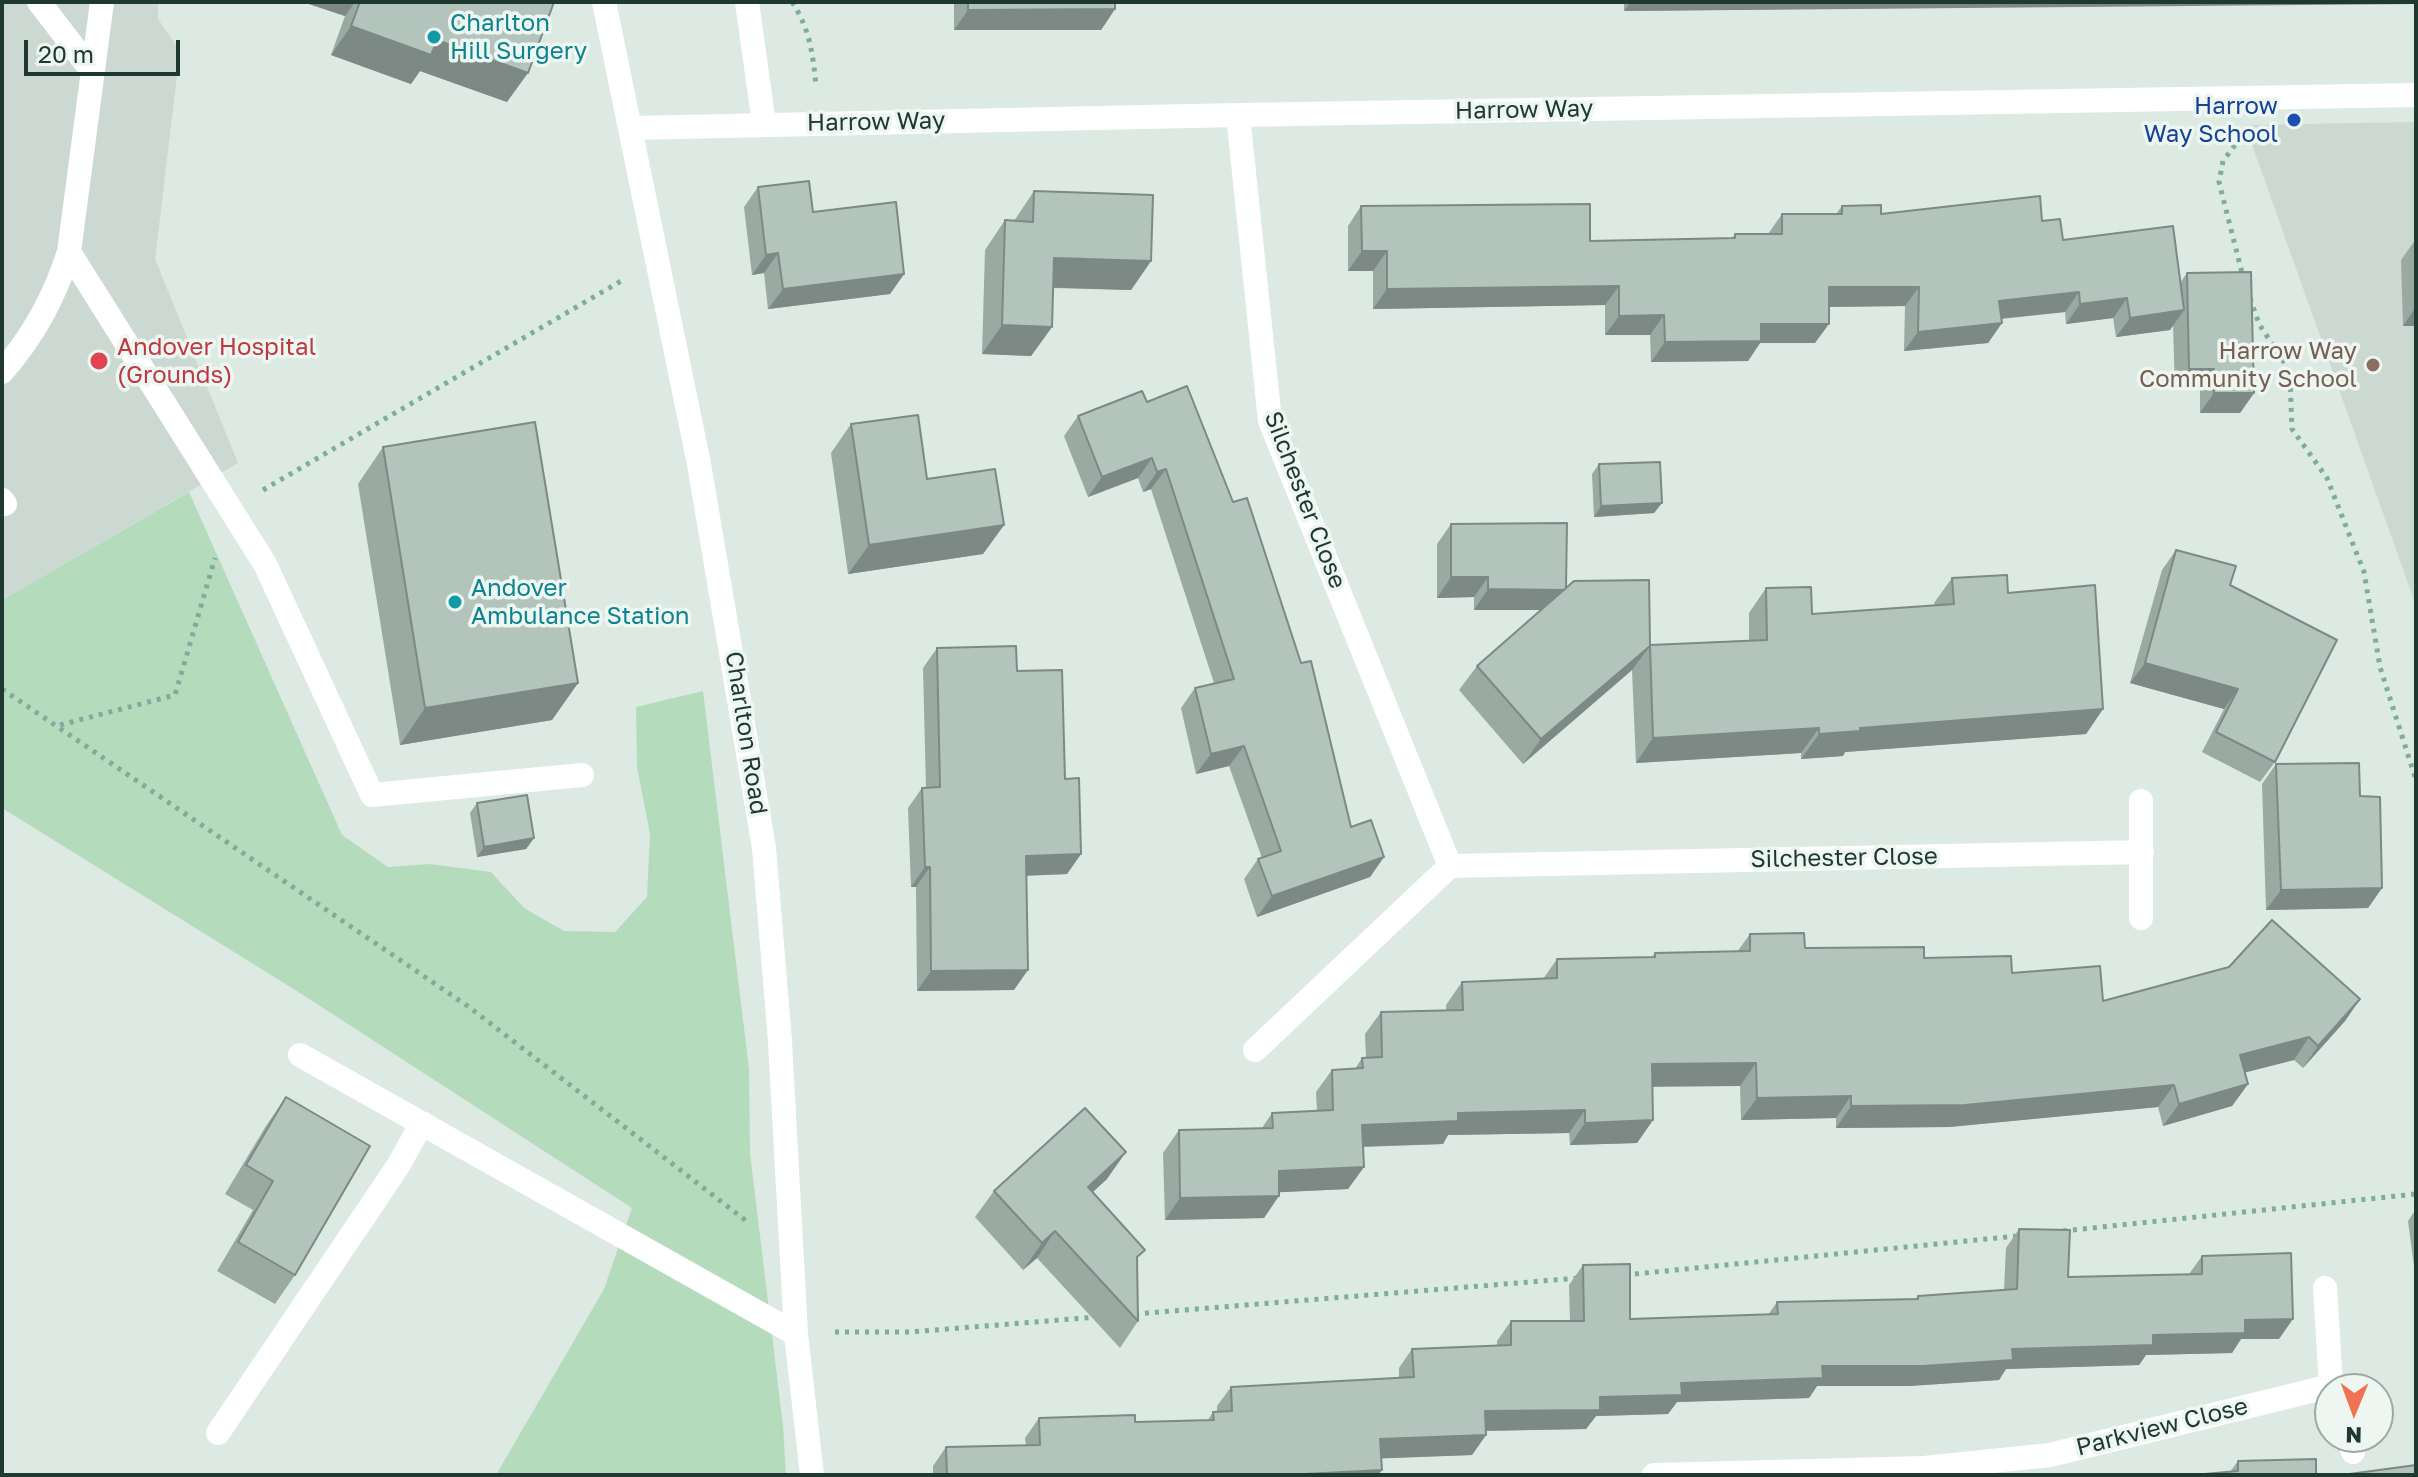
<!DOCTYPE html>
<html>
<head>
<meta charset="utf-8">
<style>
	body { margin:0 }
	#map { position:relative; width:2418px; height:1477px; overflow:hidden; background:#dde9e3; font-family:"Golos Text",sans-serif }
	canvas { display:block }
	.frame { position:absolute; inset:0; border:4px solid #1f3830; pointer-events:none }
	.north { position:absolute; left:2314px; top:1373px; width:80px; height:80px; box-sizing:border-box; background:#edf6f1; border:2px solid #9baaa4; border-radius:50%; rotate:181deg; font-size:22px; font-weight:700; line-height:32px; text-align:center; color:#1f3830 }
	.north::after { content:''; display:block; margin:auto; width:28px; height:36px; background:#f17153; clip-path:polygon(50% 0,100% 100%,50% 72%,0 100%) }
	.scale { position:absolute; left:24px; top:40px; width:156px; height:36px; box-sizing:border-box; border:4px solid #1f3830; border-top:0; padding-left:10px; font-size:24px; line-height:28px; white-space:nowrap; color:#1f3830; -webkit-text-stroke:6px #edf6f1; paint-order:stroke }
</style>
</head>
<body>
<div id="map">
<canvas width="2418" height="1477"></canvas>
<div class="frame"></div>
<div class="north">N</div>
<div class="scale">20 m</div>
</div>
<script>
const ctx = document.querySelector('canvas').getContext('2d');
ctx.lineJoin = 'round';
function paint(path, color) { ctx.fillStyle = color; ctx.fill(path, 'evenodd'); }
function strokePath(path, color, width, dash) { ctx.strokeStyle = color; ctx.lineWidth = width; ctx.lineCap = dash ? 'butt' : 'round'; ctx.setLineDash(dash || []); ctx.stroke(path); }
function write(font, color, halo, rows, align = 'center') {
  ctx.font = font + ' "Golos Text",sans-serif'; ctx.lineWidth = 7; ctx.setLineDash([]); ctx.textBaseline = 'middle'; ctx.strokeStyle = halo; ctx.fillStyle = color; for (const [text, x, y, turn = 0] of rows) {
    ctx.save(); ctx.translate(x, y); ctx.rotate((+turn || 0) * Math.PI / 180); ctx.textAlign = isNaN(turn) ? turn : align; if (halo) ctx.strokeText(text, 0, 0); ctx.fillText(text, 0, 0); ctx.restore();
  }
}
paint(new Path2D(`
	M2,2H158V19L180,51L155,259L238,463L2,600Z
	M2416,122V606L2245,125Z`), '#cbd9d2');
paint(new Path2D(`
	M189,492L342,835L388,867L430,864L491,872L524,908L564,931L615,932L647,897L650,834L637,767L636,707L703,691L749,1069L750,1153L783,1426L786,1475H496L604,1289L632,1208L300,993L2,808V600Z`), '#b5dbbd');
strokePath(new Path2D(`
	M792,2C810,29 813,55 816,86
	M2241,137L2223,161L2219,182L2243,277
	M2250,298L2259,324L2286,365L2290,379L2292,429L2327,478L2364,572L2380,667L2416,780
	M263,490L621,281
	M2,689L469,1007L749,1223
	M60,725L175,695L215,558
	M2063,1231L2416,1194
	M1625,1275L2017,1236
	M1135,1314L1579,1278
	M835,1332H910L1097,1317`), '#7dad9b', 5, [4, 6]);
strokePath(new Path2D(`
	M39,2L92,71
	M604,2L699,464L764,848L780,1041L796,1334L812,1475
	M747,2L764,124
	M1238,115L1270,421L1450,866
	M631,128L1238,115L2416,95
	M69,252L265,564L372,795L582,775
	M2,372C34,335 54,298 69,252L102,2
	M2,500L5,504
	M2141,918V801
	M1255,1050L1450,866L2142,852
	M300,1055L796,1334
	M218,1433L398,1166L422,1123
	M2348,1437L2353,1452
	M1654,1475L1924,1468L2050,1455L2331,1386L2325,1288`), '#fff', 24);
paint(new Path2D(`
	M303,2H554L507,102L420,71L411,84L331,55L345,16Z
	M954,2H1115V9L1101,30H954Z
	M1624,2H2416L1624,11Z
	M758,187L904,274L890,294L768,309L764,273L752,275L744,207Z
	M1034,191L1151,261L1131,290L1053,288L1052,327L1031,356L982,354L985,250L1005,220L1014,221Z
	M1361,206L1590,241L1732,238L1735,234H1768L1782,214H1836L1842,206L1881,214L2042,221L2063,240L2180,283L2187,273L2254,393L2240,413H2200V389H2175L2173,325L2170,330L2116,337L2113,318L2066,324L2065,312L2002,319V323L1988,343L1904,351L1905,306L1829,307L1815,343H1760L1748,361L1651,362L1650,335H1605V305L1373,309V271H1348V226Z
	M2416,239V326H2403L2401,260Z
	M1147,402L1351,827L1384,857L1370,877L1257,917L1244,879L1258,859L1262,858L1229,766L1196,774L1181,708L1195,688L1214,683L1151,489L1143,492L1138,478L1088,497L1064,436L1078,416Z
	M851,424L927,479L1004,525L983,554L848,574L831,453Z
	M383,447L578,683L552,720L400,745L358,484Z
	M1599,464L1662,503L1654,513L1594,517L1592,474Z
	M1451,524L1566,588L1650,645L1749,640V613L1766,588L1812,614L1935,605L1934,603L1952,578L2008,593L2103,709L2086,734L1845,752L1843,756L1801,759V753L1636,763L1632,670L1523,764L1459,690L1477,666L1541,610H1474V597L1437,598V544Z
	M2176,550L2275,762L2260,782L2202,752L2224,709L2130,683L2162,570Z
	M937,648L1017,671L1065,779L1081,854L1067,874L1026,876L1014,990L917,991L916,887H911L908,808L922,788H926L923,668Z
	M2276,764L2360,796L2382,888L2368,908L2266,910L2262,784Z
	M477,803L534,838L526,849L477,857L470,813Z
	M1750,934L1805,948L1924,958L2012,973L2103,1001L2360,999L2345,1021L2303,1068L2294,1060L2244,1072L2248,1084L2232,1106L2163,1126L2158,1107L1949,1127L1836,1128V1118L1741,1120L1740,1086H1652L1653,1120L1637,1143L1570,1145L1569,1133L1448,1135L1443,1144L1363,1147L1364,1167L1348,1189L1279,1192L1264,1218L1165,1220L1163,1153L1179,1130L1262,1128L1272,1113L1317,1111L1316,1092L1332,1070L1355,1069L1362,1058H1366L1365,1034L1381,1012L1446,1010V1005L1462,982L1543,979L1557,959L1652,957L1655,953L1737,952Z
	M286,1097L295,1275L275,1304L217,1271L253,1210L225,1194L266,1126Z
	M1107,1179L1092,1192L1137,1261L1138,1321L1120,1348L1037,1258L1023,1270L975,1217L994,1191Z
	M2416,1209V1281L2408,1221Z
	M2019,1229L2068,1277L2189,1274L2202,1256L2279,1339H2241L2232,1353L2146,1355L2139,1365L2006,1369L1999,1380L1909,1386H1817L1809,1398L1677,1402L1668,1414L1596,1416L1586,1429L1486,1431V1435L1472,1455L1381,1458L1382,1470L1378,1475H933V1466L946,1447L1026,1445L1025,1438L1039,1418L1135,1422L1208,1420L1213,1412L1217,1411V1406L1231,1387L1399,1378V1368L1412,1349L1497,1346V1341L1511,1321H1570L1569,1285L1583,1265L1630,1319L1768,1315L1777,1302L1915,1299L1918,1296L2004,1290L2006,1248Z
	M2238,1461L2316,1475L2230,1472Z`), '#9aa9a2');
paint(new Path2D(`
	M303,2H355L345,16Z
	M1630,2H2416V4L1624,11Z
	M1115,9L1101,30H954L968,10Z
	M351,26L437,40L528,73L507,102L420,71L411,84L331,55Z
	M1362,251H1387L1373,271H1348Z
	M778,253L764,273L752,275L766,255Z
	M1054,258L1151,261L1131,290L1034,287Z
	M904,274L890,294L768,309L783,289Z
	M1619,286L1605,305L1373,309L1387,289Z
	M1829,287H1919L1905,306L1815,307Z
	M2079,292L2065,312L1985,320L1999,301Z
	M2127,298L2113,318L2066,324L2080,304Z
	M2416,307V326H2403Z
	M2184,310L2170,330L2116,337L2130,318Z
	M1664,315L1650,335H1605L1619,316Z
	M2002,323L1988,343L1904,351L1918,332Z
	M1761,324H1829L1815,343H1760L1748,361L1651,362L1665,342Z
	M1002,325L1052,327L1031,356L982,354Z
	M2189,369H2214L2200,389H2175Z
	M2214,393H2254L2240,413H2200Z
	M1152,458L1138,478L1088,497L1102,477Z
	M1166,469L1151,489L1143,492L1157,472Z
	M1662,503L1654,513L1594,517L1601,506Z
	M1004,525L983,554L848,574L869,545Z
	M1451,577H1488L1474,597L1437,598Z
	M1488,589L1566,590L1552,610H1474Z
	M1650,646L1632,670L1523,764L1541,739Z
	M2145,663L2238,689L2224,709L2130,683Z
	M578,683L552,720L400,745L425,708Z
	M2103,709L2086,734L1845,752L1843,756L1801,759L1819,734L1860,728Z
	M1819,728L1801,753L1636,763L1653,738Z
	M1244,746L1229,766L1196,774L1211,754Z
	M534,838L526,849L477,857L484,847Z
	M1081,854L1067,874L1012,876L1026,856Z
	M1384,857L1370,877L1257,917L1272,896Z
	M925,867H930L916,887H911Z
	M2382,888L2368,908L2266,910L2281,890Z
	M1028,970L1014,990L917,991L931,971Z
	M2360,999L2345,1021L2303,1068L2318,1046Z
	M2309,1037L2294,1060L2224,1078L2240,1055Z
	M1756,1063L1740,1086L1636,1087L1652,1064Z
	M2248,1084L2232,1106L2163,1126L2179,1104Z
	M2174,1085L2158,1107L1949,1127L1836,1128L1851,1106Z
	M1851,1096L1836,1118L1741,1120L1757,1098Z
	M1585,1110L1569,1133L1448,1135L1443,1144L1347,1147L1362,1125L1458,1113Z
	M1653,1120L1637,1143L1570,1145L1585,1123Z
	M1126,1152L1107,1179L1069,1214L1088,1187Z
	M1364,1167L1348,1189L1264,1193L1279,1171Z
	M1279,1196L1264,1218L1165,1220L1180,1198Z
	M1055,1231L1037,1258L1023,1270L1042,1243Z
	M2293,1319L2279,1339H2241L2232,1353L2146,1355L2139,1365L2006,1369L1999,1380L1909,1386H1817L1809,1398L1677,1402L1668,1414L1596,1416L1586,1429L1471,1431L1485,1411L1600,1397L1681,1383L1822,1366L2012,1349L2153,1335L2245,1320Z
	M1486,1435L1472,1455L1367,1459L1380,1439Z
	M1382,1470L1378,1475H1284L1285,1474Z`), '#7d8984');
const building = new Path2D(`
	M360,2H554L528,73L437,40L431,55L351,26Z
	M968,2H1115V9L968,10Z
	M809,181L813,212L896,202L904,274L783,289L778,253L766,255L758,187Z
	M1034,191L1153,195L1151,261L1054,258L1052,327L1002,325L1005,220L1033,222Z
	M2040,196L2042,221L2060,219L2063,240L2173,226L2184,310L2130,318L2127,298L2080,304L2079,292L1999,301L2002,323L1918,332L1919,287H1829V324H1761V341L1665,342L1664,315L1619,316V286L1387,289V251H1362L1361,206L1590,204V241L1735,238V234H1782V214H1842V206L1881,205V214Z
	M2251,272L2254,393H2214V369H2189L2187,273Z
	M1187,386L1233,502L1247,498L1301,663L1311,661L1351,827L1371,820L1384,857L1272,896L1258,859L1281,851L1244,746L1211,754L1195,688L1234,679L1166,469L1157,472L1152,458L1102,477L1078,416L1142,391L1147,402Z
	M918,415L927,479L995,469L1004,525L869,545L851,424Z
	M535,422L578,683L425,708L383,447Z
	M1660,462L1662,503L1601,506L1599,464Z
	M1567,523L1566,588L1564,590L1488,589V577H1451V524Z
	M2176,550L2236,566L2230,585L2337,640L2275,762L2216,732L2238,689L2145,663Z
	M2007,575L2008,593L2095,585L2103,709L1860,728V731L1819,734V728L1653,738L1650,646L1541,739L1477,666L1574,581L1649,580L1650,645L1767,640L1766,588L1811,587L1812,614L1954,604L1952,578Z
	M1016,646L1017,671L1062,670L1065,779L1079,778L1081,854L1026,856L1028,970L931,971L930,867H925L922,788L940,787L937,648Z
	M2359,763L2360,796L2380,797L2382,888L2281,890L2276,764Z
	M527,795L534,838L484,847L477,803Z
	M2272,920L2360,999L2318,1046L2309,1037L2240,1055L2248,1084L2179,1104L2174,1085L1965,1105L1851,1106V1096L1757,1098L1756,1063L1652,1064L1653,1120L1585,1123V1110L1458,1113V1121L1362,1125L1364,1167L1279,1171V1196L1180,1198L1179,1130L1273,1128L1272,1113L1333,1110L1332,1070L1363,1068L1362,1058L1382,1057L1381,1012L1463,1010L1462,982L1557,978V959L1655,957V953L1750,951V934L1804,933L1805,948L1924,947V958L2011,956L2012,973L2100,966L2103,1001L2229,967Z
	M286,1097L370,1146L295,1275L238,1242L273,1181L246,1165Z
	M1085,1108L1126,1152L1088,1187L1145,1250L1137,1257L1138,1321L1055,1231L1042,1243L994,1191Z
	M2019,1229L2070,1230L2068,1277L2202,1274V1256L2291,1253L2293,1319L2245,1320V1333L2153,1335V1345L2012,1349L2013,1360L1923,1366H1822L1823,1378L1681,1383L1682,1395L1600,1397V1410L1485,1411L1486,1435L1380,1439L1382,1470L1285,1475H947L946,1447L1040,1445L1039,1418L1135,1415V1422L1214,1420L1213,1412L1232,1411L1231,1387L1414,1377L1412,1349L1511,1345V1321H1584L1583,1265L1630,1264V1319L1778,1314L1777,1302L1918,1299V1296L2017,1289Z
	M2316,1459V1475H2193L2238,1471V1461Z
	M2416,1465V1475H2342Z`);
paint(building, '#b3c4bc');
strokePath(building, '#7d8984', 2);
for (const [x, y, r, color] of [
	[434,37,8,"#0f9aa8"],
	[2294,120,8,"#1a4fb4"],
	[99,361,10,"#e0444e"],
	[2373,365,8,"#8d6e63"],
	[455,602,8,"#0f9aa8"]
]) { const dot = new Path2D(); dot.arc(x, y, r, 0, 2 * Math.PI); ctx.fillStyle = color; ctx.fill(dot); strokePath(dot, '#edf6f1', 3); }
write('24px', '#0d838f', '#edf6f1', [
	["Charlton",450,23],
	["Hill Surgery",450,51],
	["Andover",471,588],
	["Ambulance Station",471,616]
], 'left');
write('24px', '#164399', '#edf6f1', [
	["Harrow",2278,106],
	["Way School",2278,134]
], 'right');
write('24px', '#1f3830', '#edf6f1', [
	["Harrow Way",1524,110,-1],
	["Harrow Way",876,122,-1],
	["Silchester Close",1305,500,69],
	["Charlton Road",746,733,81],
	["Silchester Close",1844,858,-1],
	["Parkview Close",2162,1427,-14]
]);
write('24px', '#be3a42', '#edf6f1', [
	["Andover Hospital",117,347],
	["(Grounds)",117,375]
], 'left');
write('24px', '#785e54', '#edf6f1', [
	["Harrow Way",2357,351],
	["Community School",2357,379]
], 'right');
</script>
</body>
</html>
